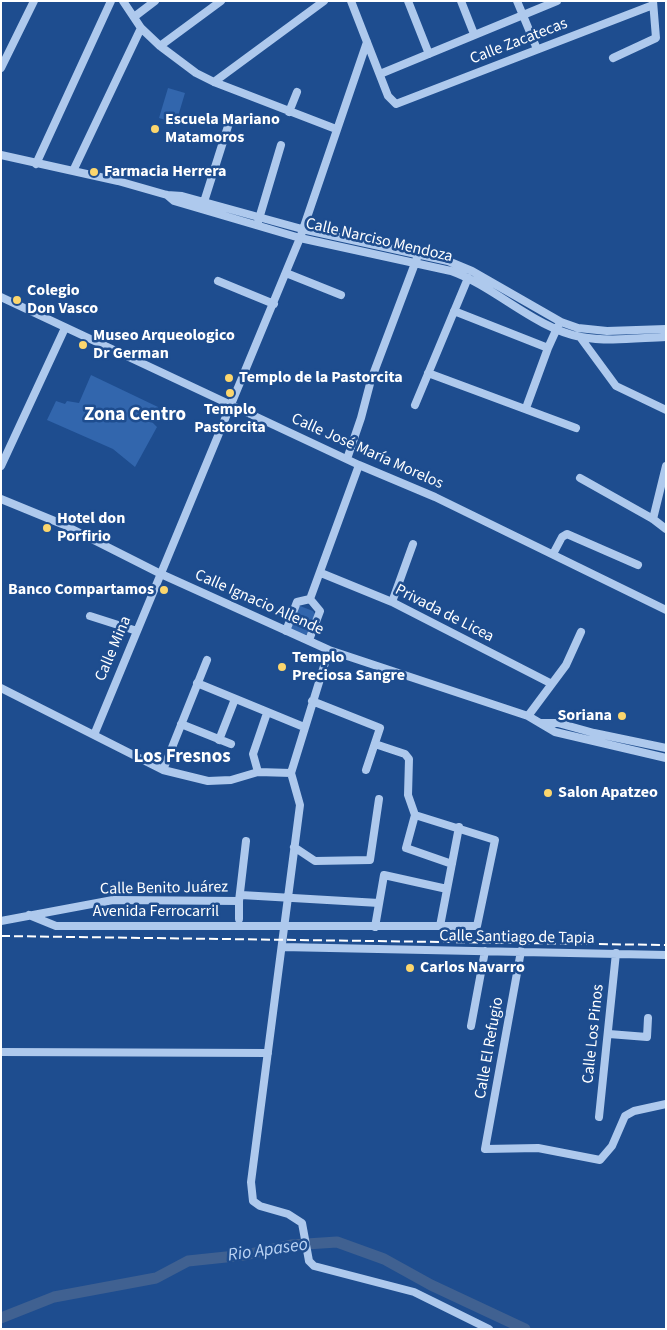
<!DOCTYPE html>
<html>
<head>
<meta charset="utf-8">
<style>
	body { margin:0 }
	#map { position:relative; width:667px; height:1330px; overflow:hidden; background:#1e4d8f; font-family:"Source Sans 3",sans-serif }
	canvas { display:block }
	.frame { position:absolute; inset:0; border:2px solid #fff; pointer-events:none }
</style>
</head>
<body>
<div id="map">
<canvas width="667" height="1330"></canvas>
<div class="frame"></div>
</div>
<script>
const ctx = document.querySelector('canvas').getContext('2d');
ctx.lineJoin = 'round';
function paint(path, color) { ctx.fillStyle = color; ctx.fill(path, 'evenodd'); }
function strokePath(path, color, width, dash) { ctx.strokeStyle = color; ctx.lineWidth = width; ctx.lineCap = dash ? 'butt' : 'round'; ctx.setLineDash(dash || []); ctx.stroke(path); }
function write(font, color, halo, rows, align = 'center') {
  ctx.font = font + ' "Source Sans 3",sans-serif'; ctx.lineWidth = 5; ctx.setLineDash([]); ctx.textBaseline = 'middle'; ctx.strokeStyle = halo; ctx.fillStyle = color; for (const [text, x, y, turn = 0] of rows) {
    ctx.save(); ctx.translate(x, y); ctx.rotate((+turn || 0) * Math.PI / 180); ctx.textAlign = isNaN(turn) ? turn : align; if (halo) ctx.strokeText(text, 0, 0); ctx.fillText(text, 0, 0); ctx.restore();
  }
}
paint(new Path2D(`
	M168,88L185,93L176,123L159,118Z
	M91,375L158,407L151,421L157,427L135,467L113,449L47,420L56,401L65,404L67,401L79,403Z
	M300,606L313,611L315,614L307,634L303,636L291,630L296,608Z`), '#3266ad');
strokePath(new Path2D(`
	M1,1318L54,1297L156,1278L188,1261L245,1255L291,1245L337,1242L384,1259L431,1285L525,1329`), '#406191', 11);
strokePath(new Path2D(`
	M123,1L141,28L160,46L196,73L214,82L336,129
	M351,1L388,96L396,104L653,5
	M408,1L429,54
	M461,1L474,34
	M517,1L537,49
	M134,17L155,1
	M160,46L221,1
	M613,58L656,38L653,1
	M1,68L34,1
	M380,74L557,1
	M214,82L324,1
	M289,112L297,92
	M1,155L118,181L167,195L182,196L302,229L448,261L472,271L561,322L578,328L607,331L666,329
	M36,164L111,1
	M73,171L141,28
	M167,195L174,201L300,238L451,271C496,287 534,328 581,337C609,342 638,338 666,337
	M203,205L229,123
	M258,222L281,145
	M286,273L341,295
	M218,281L274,304
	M1,297L359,465L435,497L666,610
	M454,311L548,348
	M580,337L616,386L666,410
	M428,373L576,428
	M415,405L468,278
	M526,408L548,348L558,326
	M347,459L361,418L371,380L417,258
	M1,466L65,328
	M580,478L653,519L666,529
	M1,499L62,524L161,574L329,650L528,716L555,732L666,758
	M653,519L666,466
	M553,554L562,537L567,534L638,565
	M321,573L392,602L552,684
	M310,599L359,465
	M392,602L413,544
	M90,616L137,631
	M286,631L297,602L310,599L320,611L309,640
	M197,683L304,727
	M1,688L163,770L208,781L231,780L258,772L291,773
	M312,701L380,728L366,770
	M528,716L566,665L581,632
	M542,723H558L594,733L666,748
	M181,724L231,744
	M94,735L300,238L367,42
	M219,740L235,699
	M375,744L405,754L409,759L408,795L415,815L406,848L452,864
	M163,770L207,660
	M258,772L253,754L267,713
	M291,773L300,805L251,1182L253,1201L260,1206L288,1214L302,1223L309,1261L314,1266L414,1292L489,1329
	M291,773L329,650
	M294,847L315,861L370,860L379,799
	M241,895L379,903
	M29,915L56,926H477L495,840L415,815
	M239,919V901L246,841
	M1,921L113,900L239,901
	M440,926L459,827
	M375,927L384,875L447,889
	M282,947L666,955
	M521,951L485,1149L538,1148L600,1160L612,1146L625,1116L634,1111L666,1104
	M471,1026L485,951
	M609,1034L647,1037L648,1018
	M1,1052L268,1053
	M599,1117L616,953`), '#aec9ed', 8);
strokePath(new Path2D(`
	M1,936L666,945`), '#fff', 2, [9, 4]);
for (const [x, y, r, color] of [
	[155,129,5,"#fcd66d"],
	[94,172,5,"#fcd66d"],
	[17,300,5,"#fcd66d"],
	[83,345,5,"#fcd66d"],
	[229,378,5,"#fcd66d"],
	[230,393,5,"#fcd66d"],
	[47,528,5,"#fcd66d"],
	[164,590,5,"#fcd66d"],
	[282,667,5,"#fcd66d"],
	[622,716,5,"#fcd66d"],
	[548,793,5,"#fcd66d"],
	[410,968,5,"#fcd66d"]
]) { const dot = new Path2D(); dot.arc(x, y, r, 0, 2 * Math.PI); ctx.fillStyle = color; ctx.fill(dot); strokePath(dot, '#1e4d8f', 2); }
write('16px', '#fff', '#1e4d8f', [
	["Calle Zacatecas",519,42,-21],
	["Calle Narciso Mendoza",379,241,13],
	["Calle José María Morelos",367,452,24],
	["Calle Ignacio Allende",259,603,24],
	["Privada de Licea",444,614,27],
	["Calle Mina",114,649,-67],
	["Calle Benito Juárez",164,889,-1],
	["Avenida Ferrocarril",156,912],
	["Calle Santiago de Tapia",517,938,1],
	["Calle Los Pinos",594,1034,-84],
	["Calle El Refugio",490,1048,-80]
]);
write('bold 16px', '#fff', '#1e4d8f', [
	["Escuela Mariano",165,120],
	["Matamoros",165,138],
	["Farmacia Herrera",104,172],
	["Colegio",27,291],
	["Don Vasco",27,309],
	["Museo Arqueologico",93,336],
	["Dr German",93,354],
	["Templo de la Pastorcita",239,378],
	["Templo",230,410,"center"],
	["Pastorcita",230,428,"center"],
	["Hotel don",57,519],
	["Porfirio",57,537],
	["Banco Compartamos",154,590,"right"],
	["Templo",292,658],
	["Preciosa Sangre",292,676],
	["Soriana",612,716,"right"],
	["Salon Apatzeo",558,793],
	["Carlos Navarro",420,968]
], 'left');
write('italic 18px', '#bad3f4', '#1e4d8f', [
	["Rio Apaseo",268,1251,-8]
]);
write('bold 19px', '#fff', '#1e4d8f', [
	["Zona Centro",135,416],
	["Los Fresnos",182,758]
]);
</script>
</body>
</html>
